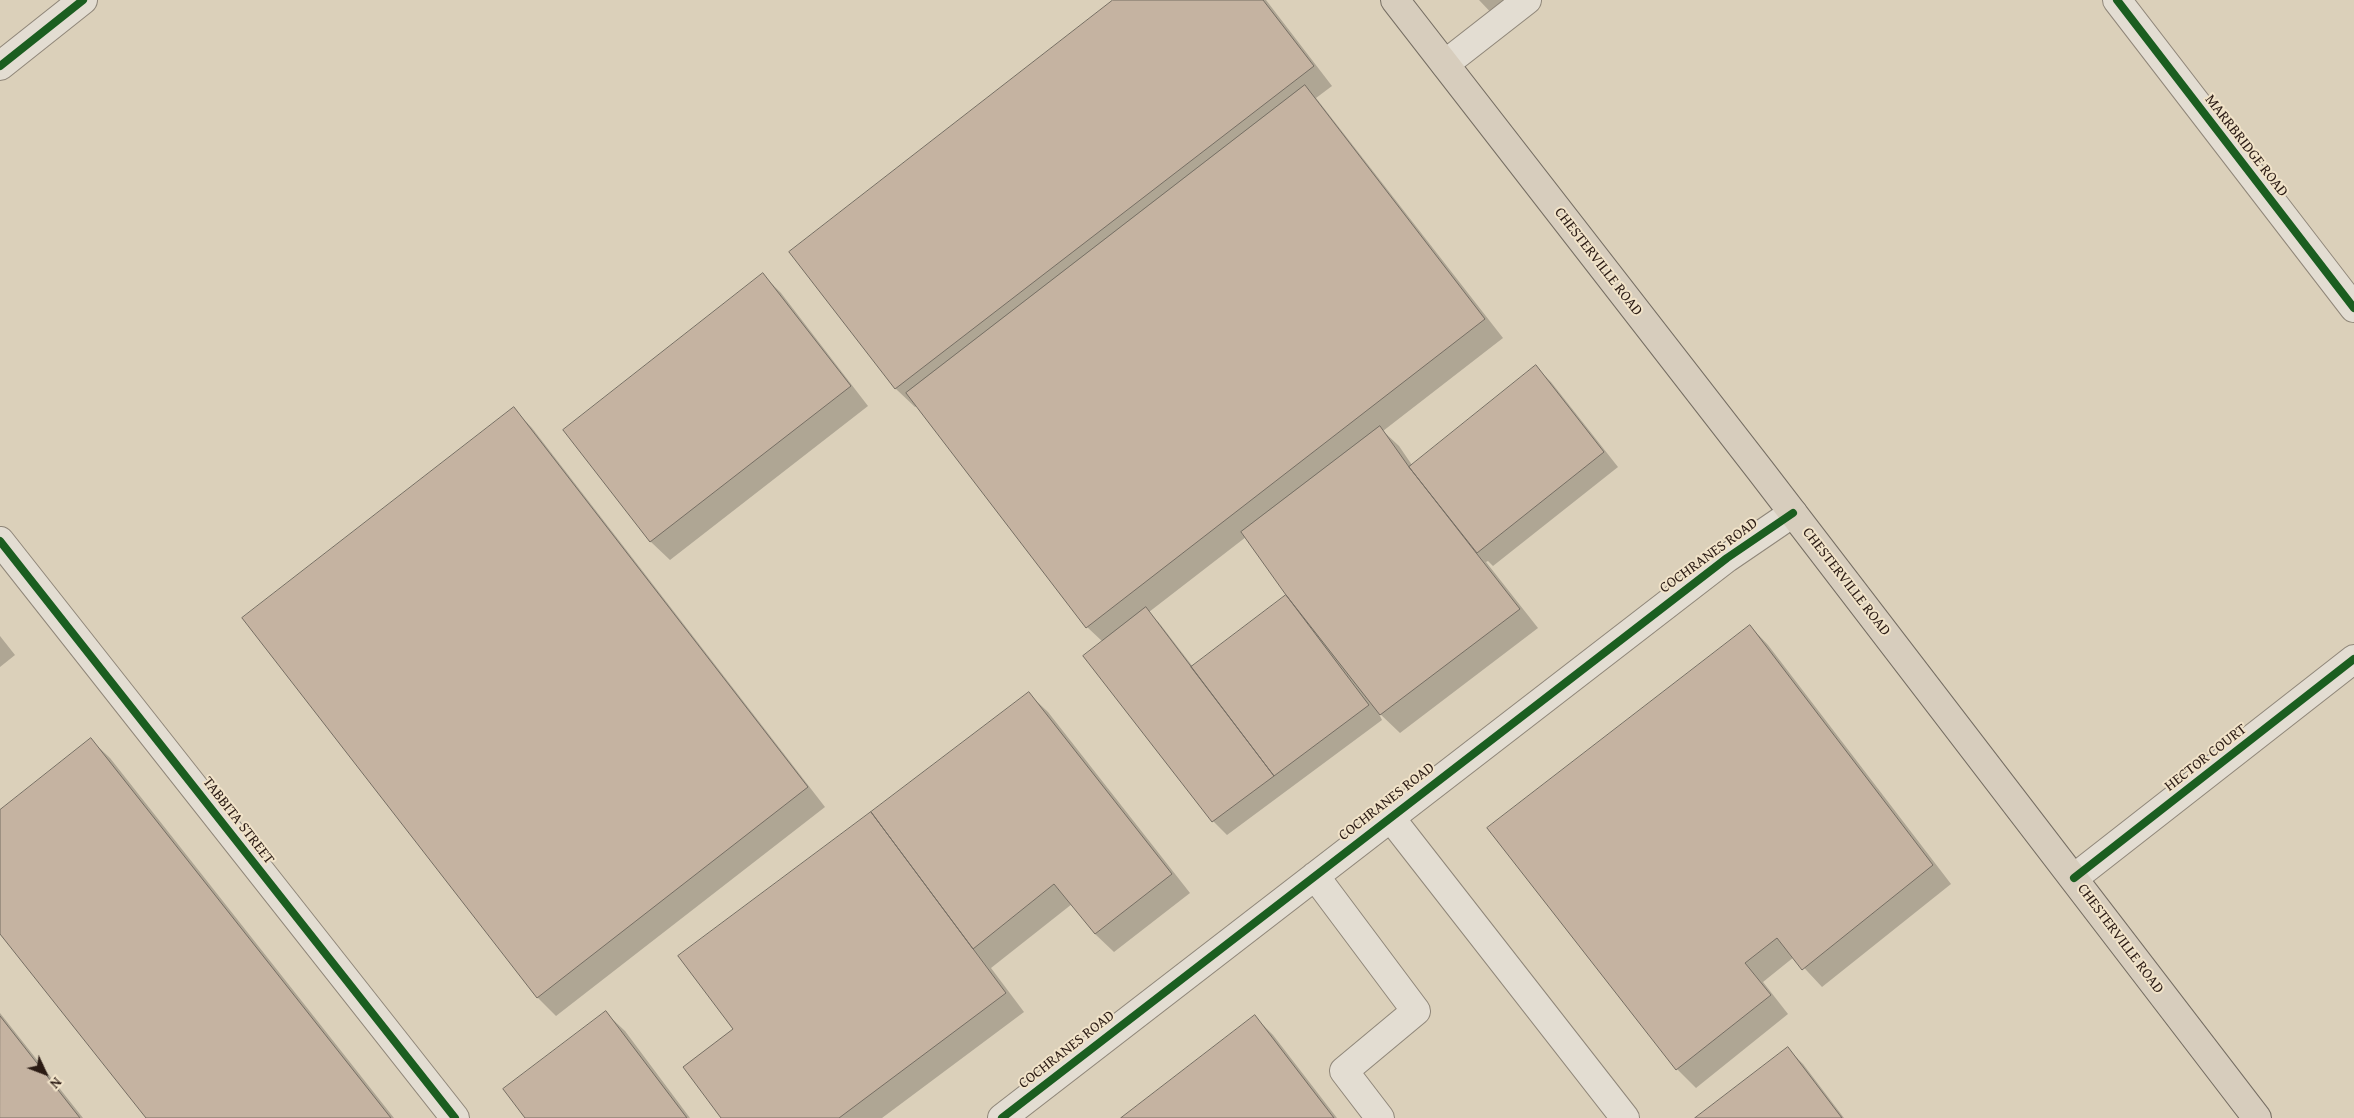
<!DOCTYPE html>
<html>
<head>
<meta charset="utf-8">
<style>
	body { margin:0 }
	#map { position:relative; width:2354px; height:1118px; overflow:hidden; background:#dbd0ba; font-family:"Gentium Book Plus",serif }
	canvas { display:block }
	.north { position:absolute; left:20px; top:1048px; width:50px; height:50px; -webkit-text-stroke:4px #f1e3c9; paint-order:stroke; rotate:133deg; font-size:14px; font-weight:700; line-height:20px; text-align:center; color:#2b1b14 }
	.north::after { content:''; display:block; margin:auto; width:18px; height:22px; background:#2b1b14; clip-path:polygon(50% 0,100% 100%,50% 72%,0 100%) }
</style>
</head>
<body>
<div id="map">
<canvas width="2354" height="1118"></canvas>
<div class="north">N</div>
</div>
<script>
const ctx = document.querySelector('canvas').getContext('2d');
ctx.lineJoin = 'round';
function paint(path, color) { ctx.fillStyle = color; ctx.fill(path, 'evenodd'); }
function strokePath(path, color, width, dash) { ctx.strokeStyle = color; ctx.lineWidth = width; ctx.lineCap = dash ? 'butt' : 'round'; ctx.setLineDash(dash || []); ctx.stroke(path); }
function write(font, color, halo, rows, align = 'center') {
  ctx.font = font + ' "Gentium Book Plus",serif'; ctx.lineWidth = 4; ctx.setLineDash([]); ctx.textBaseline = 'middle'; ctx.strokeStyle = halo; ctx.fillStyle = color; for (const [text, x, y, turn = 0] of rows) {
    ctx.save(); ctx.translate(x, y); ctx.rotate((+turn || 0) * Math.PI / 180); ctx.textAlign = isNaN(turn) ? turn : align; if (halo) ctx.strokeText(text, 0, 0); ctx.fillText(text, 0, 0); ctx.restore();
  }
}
paint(new Path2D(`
	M1115,0H1266L1332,86L1316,98L1503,338L1383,431L1399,446L1412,465L1536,367L1551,382L1618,467L1493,566L1488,561L1486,562L1538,628L1400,733L1378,712L1382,720L1227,835L1213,821L1103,642L1087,627L917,406L915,407L896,389L791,252ZM1246,537L1288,595L1193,667L1160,624L1149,612Z
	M1479,0H1518L1498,20Z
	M763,275L781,293L868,406L670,560L651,542L564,430Z
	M514,409L532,428L825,807L556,1016L537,997Z
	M1750,626L1768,645L1951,884L1822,987L1794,957L1763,982L1788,1014L1696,1088L1677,1069L1488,829Z
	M0,636L15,655L0,667Z
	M1029,694L1048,712L1190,893L1114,952L1095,934L1072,904L991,968L1024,1012L882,1118H722L735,1029Z
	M91,740L110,758L394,1118H147L0,932V812Z
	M0,1013L83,1118H0Z
	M606,1013L625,1031L690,1118H527Z
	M1255,1017L1273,1035L1337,1118H1123Z
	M1788,1049L1803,1064L1844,1118H1698Z`), '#0003');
const building = new Path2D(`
	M1113,0H1263L1314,66L895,389L789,252Z
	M1305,85L1485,319L1086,628L906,393Z
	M763,273L851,386L650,542L563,430Z
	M1536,365L1604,452L1477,553L1409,467Z
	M514,407L808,787L537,998L242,618Z
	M1380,426L1409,467L1520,609L1380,715L1286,595L1241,532Z
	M1286,595L1369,705L1274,776L1191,667Z
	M1146,607L1274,776L1212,822L1083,656Z
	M1750,625L1933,865L1802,970L1777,938L1745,963L1771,995L1676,1070L1487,828Z
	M1029,692L1172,874L1095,934L1054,884L973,949L871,812Z
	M91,738L391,1118H146L0,934V810Z
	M871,812L1006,993L839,1118H721L683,1067L733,1029L678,956Z
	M606,1011L687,1118H525L503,1089Z
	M1255,1015L1334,1118H1121Z
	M0,1016L80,1118H0Z
	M1788,1047L1842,1118H1695Z`);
paint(building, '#c5b3a1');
strokePath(building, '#766e63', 1);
const minor = new Path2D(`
	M2117,0L2354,308
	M1445,64L1527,0
	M0,66L83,0
	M0,541L455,1118
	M1390,817L1625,1118
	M1315,876L1416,1011L1344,1071L1380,1118
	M2074,878L2354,659
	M1002,1118L1727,558L1793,513`);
const major = new Path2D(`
	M1395,0L1760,470L2257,1118`);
strokePath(minor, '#8f8679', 30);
strokePath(major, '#766e63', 30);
strokePath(minor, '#e3ddd2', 28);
strokePath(major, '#d7cdbd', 28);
strokePath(new Path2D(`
	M2117,0L2354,308
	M0,66L83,0
	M0,541L455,1118
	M2074,878L2354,659
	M1002,1118L1727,558L1793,513`), '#1b5e20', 8);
write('15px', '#2b1b14', '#f1e3c9', [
	["MARRBRIDGE ROAD",2246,146,52],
	["CHESTERVILLE ROAD",1598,262,52],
	["COCHRANES ROAD",1709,556,-36],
	["CHESTERVILLE ROAD",1846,582,52],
	["HECTOR COURT",2206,758,-38],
	["COCHRANES ROAD",1387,802,-38],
	["TABBITA STREET",238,821,52],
	["CHESTERVILLE ROAD",2120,939,53],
	["COCHRANES ROAD",1067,1050,-38]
]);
</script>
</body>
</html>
